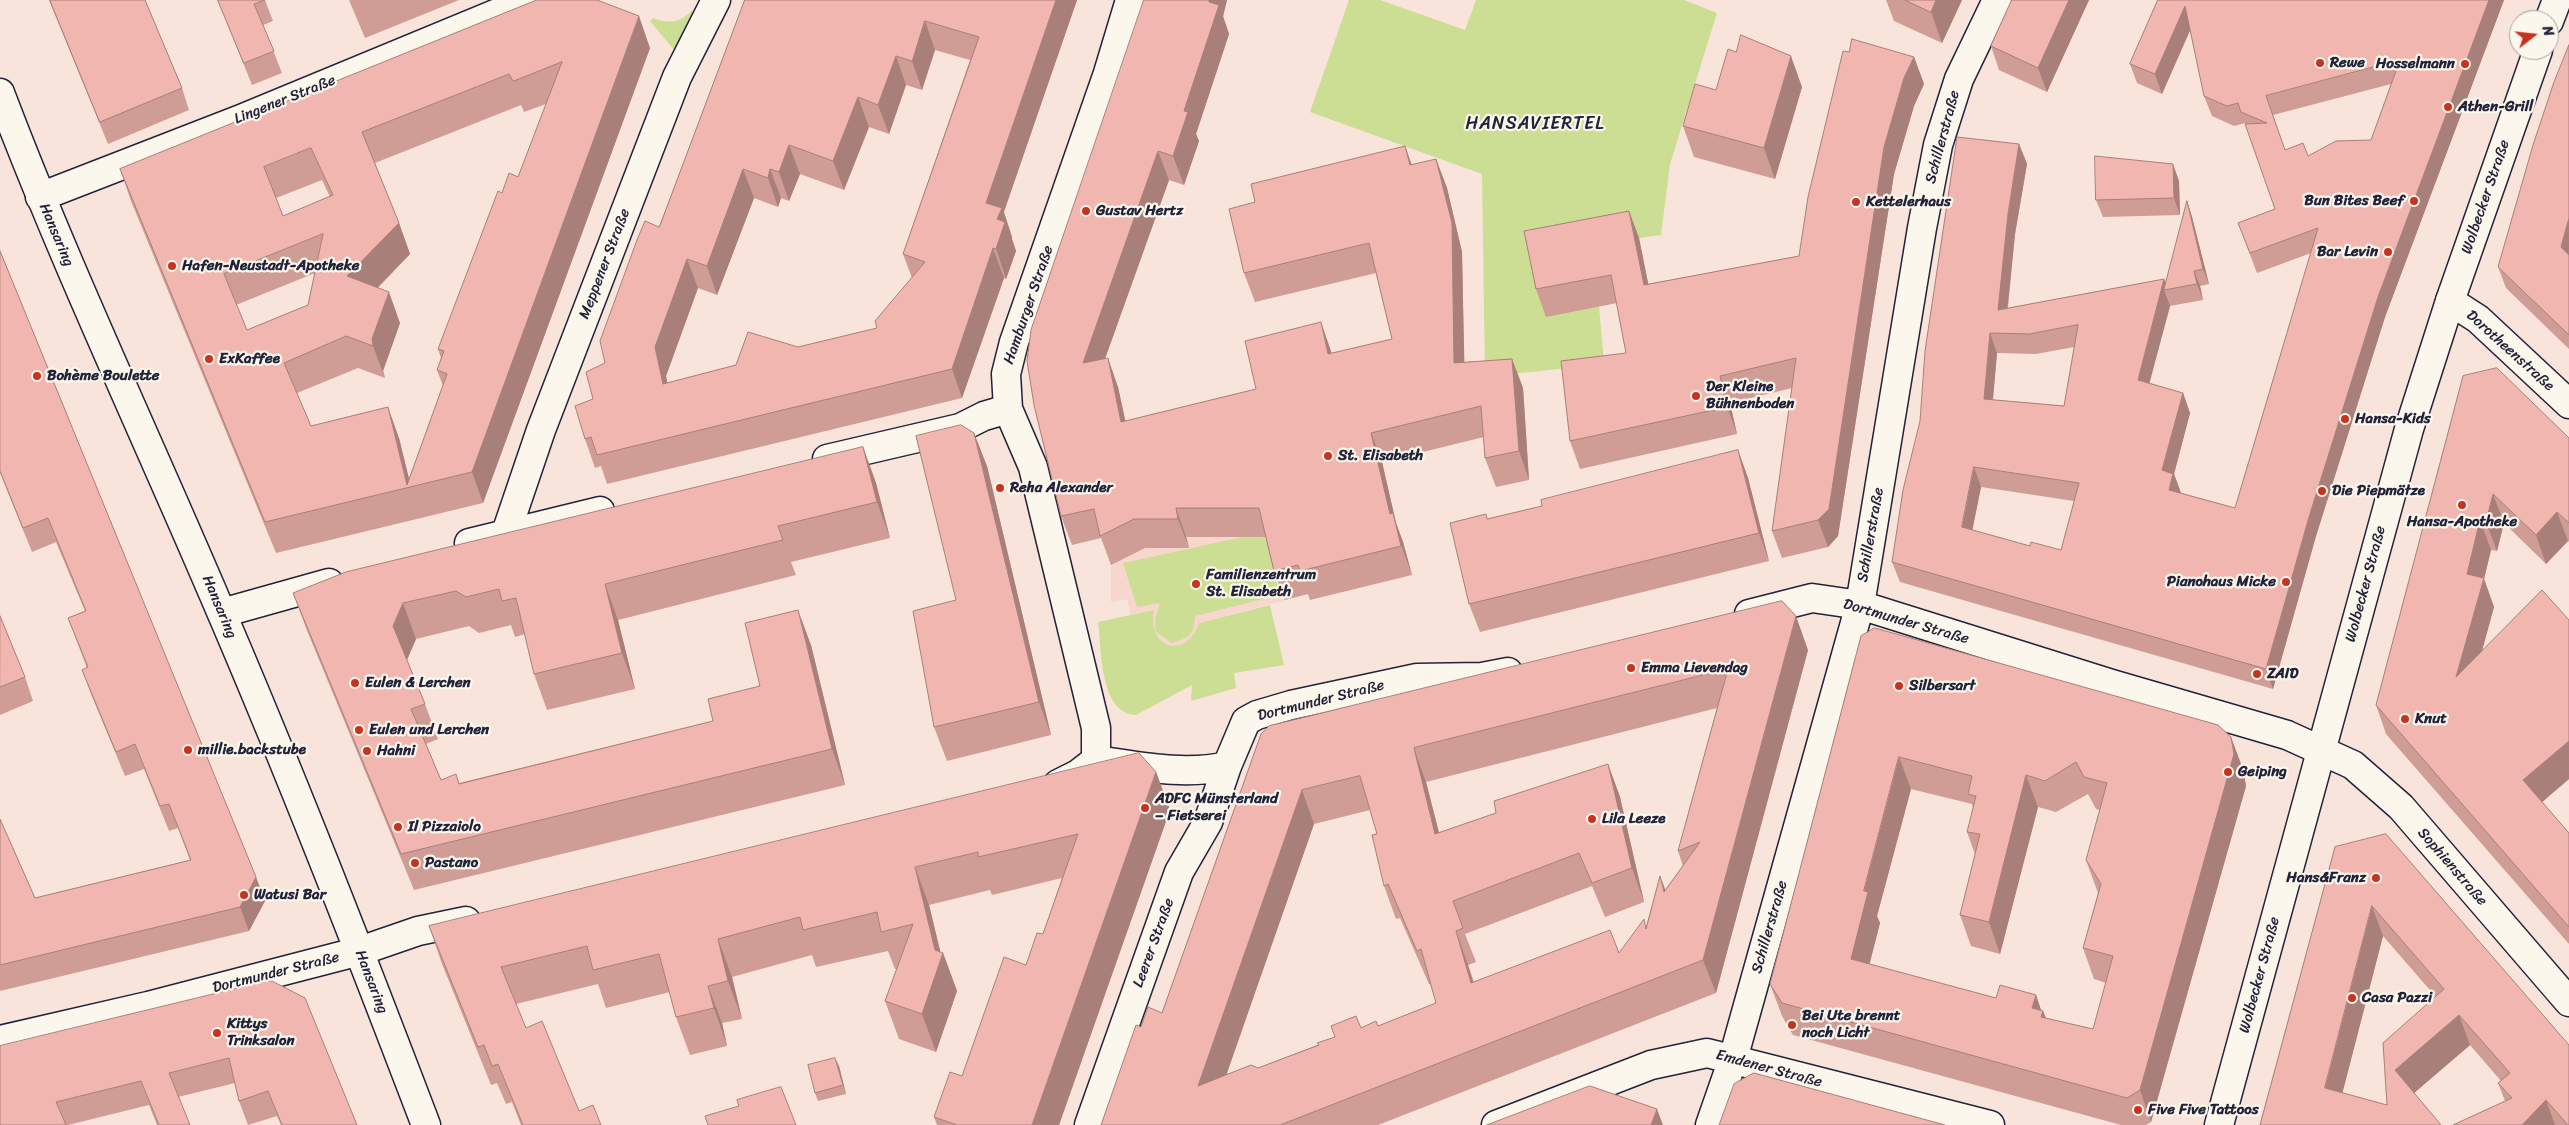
<!DOCTYPE html>
<html>
<head>
<meta charset="utf-8">
<style>
	body { margin:0 }
	#map { position:relative; width:2569px; height:1125px; overflow:hidden; background:#f8e4da; font-family:Sriracha,sans-serif }
	canvas { display:block }
	.north { position:absolute; left:2509px; top:10px; width:50px; height:50px; box-sizing:border-box; background:#fbf7ec; border:1px solid #a4a2a5; border-radius:50%; rotate:74deg; font-size:14px; font-weight:700; line-height:20px; text-align:center; color:#22223b }
	.north::after { content:''; display:block; margin:auto; width:18px; height:22px; background:#c8321e; clip-path:polygon(50% 0,100% 100%,50% 72%,0 100%) }
</style>
</head>
<body>
<div id="map">
<canvas width="2569" height="1125"></canvas>
<div class="north">N</div>
</div>
<script>
const ctx = document.querySelector('canvas').getContext('2d');
ctx.lineJoin = 'round';
function paint(path, color) { ctx.fillStyle = color; ctx.fill(path, 'evenodd'); }
function strokePath(path, color, width, dash) { ctx.strokeStyle = color; ctx.lineWidth = width; ctx.lineCap = dash ? 'butt' : 'round'; ctx.setLineDash(dash || []); ctx.stroke(path); }
function write(font, color, halo, rows, align = 'center') {
  ctx.font = font + ' Sriracha,sans-serif'; ctx.lineWidth = 4.5; ctx.setLineDash([]); ctx.textBaseline = 'middle'; ctx.strokeStyle = halo; ctx.fillStyle = color; for (const [text, x, y, turn = 0] of rows) {
    ctx.save(); ctx.translate(x, y); ctx.rotate((+turn || 0) * Math.PI / 180); ctx.textAlign = isNaN(turn) ? turn : align; if (halo) ctx.strokeText(text, 0, 0); ctx.fillText(text, 0, 0); ctx.restore();
  }
}
paint(new Path2D(`
	M1285,493V600L1199,623L1195,635L1185,643L1176,646L1166,645L1155,634L1151,622L1153,610L1131,615L1127,599L1111,602V565L1104,538Z`), '#f6d6cd');
paint(new Path2D(`
	M1349,0H1380L1465,30L1476,0H1684L1717,13L1670,164L1661,235L1639,238L1546,316L1599,306L1604,364L1485,377L1482,174L1310,112Z
	M691,11L696,14L674,50L650,21L653,18C668,24 681,23 691,11Z
	M1266,532L1279,595L1195,616C1194,636 1190,637 1172,643L1156,632L1155,619L1160,603L1137,607L1123,563Z
	M1270,605L1284,665L1234,673L1236,688L1191,701L1192,685L1136,715C1099,713 1102,650 1098,622L1154,610C1146,648 1186,661 1199,623Z`), '#ccde93');
const street = new Path2D(`
	M40,197L241,119L529,0
	M2450,301L2478,319L2569,404
	M827,459L960,428L984,416L1008,409
	M506,533L541,430L677,77L716,0
	M469,543L600,511
	M222,613L329,583
	M1749,614L1812,598L1860,605L2112,684L2287,735L2353,765L2401,807L2569,1002
	M1096,760V728L1033,467L1008,409L1006,374L1014,342L1108,73L1130,0
	M1058,784L1078,774L1096,760C1140,766 1183,776 1227,766
	M0,1040L148,1006L360,951L418,931L466,921
	M1089,1125L1179,872L1208,822L1227,766L1246,721L1257,715L1291,705L1417,678L1482,677L1508,672
	M1496,1125L1651,1065L1707,1053L1990,1125
	M1710,1125L1733,1059L1860,605L1922,228L1938,145L1959,79L1997,0`);
const secondary = new Path2D(`
	M2549,21L2557,0
	M0,93C64,262 142,427 213,593C289,769 358,947 426,1125
	M2219,1125L2409,429L2450,301L2538,50`);
strokePath(street, '#22223b', 31);
strokePath(secondary, '#22223b', 31);
strokePath(street, '#fbf7ec', 28);
strokePath(secondary, '#fbf7ec', 28);
paint(new Path2D(`
	M49,0H145L182,88L189,110L108,144Z
	M218,0H265L273,21L263,25L282,73L252,85Z
	M349,0H459L365,38Z
	M537,0L650,48L483,503L276,553L131,201L120,169ZM546,104L518,177L502,193L438,349L441,358L437,370L443,386L409,479L399,438L311,426L297,393L358,368L385,378L383,371L400,323L378,288L410,254L399,223L375,163L521,105L524,112ZM322,180L330,197L283,216L276,198ZM315,273L308,305L247,330L236,305Z
	M745,0H1077L1003,212L1012,237V239L1016,251L1006,279L1004,278L962,398L607,484L601,466L595,468L585,439L593,399L605,363L659,227ZM935,50L970,60L903,254L912,278L877,328L798,347L736,365L667,383L666,376L698,288L717,295L754,198L778,207L781,198L789,201L800,174L844,190L869,127L889,134L906,85L922,90Z
	M1227,0L1223,17L1229,34L1196,134L1199,141L1184,185L1169,180L1105,359L1118,387L1125,421L1256,389L1332,353L1392,339L1376,273L1255,302L1244,273L1255,202L1405,146L1412,165L1436,159L1447,188L1462,252L1464,362L1512,359L1523,388L1529,480L1496,487L1485,458L1484,437L1382,462L1396,523L1403,542L1412,575L1310,600L1308,594L1285,600L1274,571L1266,537H1186L1189,548H1145L1111,565L1101,538L1072,545L1061,516L1034,405Z
	M1886,0H1962L1942,43L1894,21Z
	M2012,0H2089L2047,92L1999,70L1991,46Z
	M2158,0H2504L2385,317L2316,536L2273,689L1900,582L1892,562L2019,144L2027,164L2015,234L2008,308L2164,279L2166,283L2187,201L2192,217L2209,284L2200,286L2203,300L2170,306L2149,383L2183,393L2190,413L2174,474L2181,493L2235,508L2311,253L2257,273L2238,223L2275,209L2245,123L2234,126L2212,116L2204,96L2190,30L2162,94L2137,83L2130,64ZM2391,84L2371,140L2308,156L2285,150L2273,115ZM2074,347L2064,406L1993,400L1997,353L2036,354ZM1981,487L2074,501L2061,550L2030,546L1972,530Z
	M2569,45V349L2506,288L2498,267Z
	M1849,52L1914,57L1924,84L1914,106L1894,174L1838,536L1828,547L1782,558L1772,531L1792,388L1730,403L1737,434L1580,469L1570,441L1626,353L1617,303L1546,317L1536,289L1629,211L1639,238L1648,284L1799,256Z
	M1802,87L1775,179L1694,157L1683,126Z
	M2179,181L2180,215L2103,217L2096,200Z
	M0,251L265,901L249,931L0,991V819L35,898L190,860L178,828L169,831L144,769L125,776L91,694L82,670L87,668L68,618L85,611L56,542L32,552L0,473Z
	M2463,376L2569,438V542L2568,541L2546,564L2504,523L2497,551L2491,550L2484,579L2494,607L2482,650L2569,620V779L2542,802L2569,833V944L2386,734L2376,705Z
	M863,447L876,483L890,538L791,562L796,575L618,620L635,689L547,710L534,674L525,634L515,637L511,625L479,633L469,626L416,639L407,660L425,704L438,739L426,744L441,780L459,783L713,721L811,645L845,785L414,890L306,628L293,593Z
	M1738,450L1748,478L1769,561L1480,632L1469,604L1487,519L1542,506Z
	M987,466L1051,735L947,761L934,727Z
	M0,616L25,677L33,701L0,715Z
	M1861,636L2243,769L2246,786L2151,1122L2146,1125H2121L1793,1035L1782,1016L1770,984ZM1911,789L1972,804L1973,808L1967,832L1975,854L1960,915L1971,946L2000,954L2038,807L2056,812L2088,794L2096,809L2100,810L2086,860L2098,893L2083,948L2094,979L2106,983L2093,1029L2046,1018L2043,1011L2041,1010L2036,995L1996,998L1869,964L1880,923L1877,916Z
	M1808,650L1716,993L1378,1125H1101L1141,1027L1162,1013L1261,734ZM1717,708L1678,851L1683,866L1665,890L1660,876L1646,927L1619,953L1474,982L1468,965L1476,962L1465,934L1592,886L1605,917L1644,902L1620,797L1608,764L1496,813L1439,833L1426,782ZM1370,810L1377,834L1384,886L1396,919L1400,918L1429,984H1430L1436,1003L1378,1026L1361,1028L1258,1068L1226,1074L1314,824Z
	M1156,772L1170,810L1059,1125H937L934,1117L962,1076L1043,934L1062,878L992,895L990,890L929,905L940,952L943,953L957,991L936,1052L899,1039L885,1001L897,969H895L888,951L816,967L812,955L732,977L742,1019L722,1023L727,1046L690,1055L676,1017L670,992L606,1008L598,984L516,1004L526,1028L579,1111L601,1125H521L512,1102L506,1104L497,1083L491,1085L442,964L429,926Z
	M2335,847L2569,1125H2453L2505,1101L2498,1083L2501,1081L2470,1045L2414,1093L2441,1125H2260ZM2383,936L2436,997L2387,1105L2342,1093Z
	M267,981L357,1125H281L277,1116L248,1125L239,1101L235,1083L178,1097L190,1125H157L149,1105L68,1125H0Z
	M839,1066L846,1094L818,1101L815,1093Z`), '#cf9d96');
paint(new Path2D(`
	M1056,0H1077L1004,212L1012,237V239L1016,251L1006,279L996,249L986,203Z
	M1209,0H1227L1223,16L1229,34L1196,134L1199,141L1184,185L1173,156Z
	M1936,0H1962L1942,43L1931,12Z
	M2069,0H2089L2047,92L2038,68Z
	M2489,0H2504L2385,317L2316,536L2273,689L2266,669L2309,517L2378,297Z
	M2185,6L2192,26L2162,94L2155,74Z
	M639,16L650,48L483,503L472,472Z
	M925,21L935,50L922,90L912,61Z
	M896,56L906,85L889,134L878,105Z
	M1791,56L1802,87L1775,179L1764,148Z
	M1914,57L1924,84L1914,106L1894,174L1838,536L1828,547L1818,520L1884,147L1904,78Z
	M858,97L869,127L844,190L833,161Z
	M2019,144L2027,164L2015,234L2005,330L1998,310L2008,214Z
	M789,145L800,174L789,201L779,172Z
	M1405,146L1415,175L1410,165Z
	M1158,151L1169,180L1093,392L1083,363Z
	M1436,159L1447,188L1462,252L1465,392L1454,363Z
	M2173,164L2179,181L2180,215L2174,198Z
	M743,169L754,198L717,295L707,266Z
	M770,169L781,198L778,207L768,178Z
	M2187,201L2192,217L2209,284L2203,269Z
	M1629,211L1639,238L1654,312L1644,285Z
	M2569,218V266L2561,247Z
	M399,223L410,254L358,307L347,276Z
	M993,248L1004,278L962,398L952,369Z
	M687,259L698,288L666,376L674,413L663,384L655,347Z
	M2194,271L2200,286L2203,300L2197,284Z
	M2164,279L2168,290H2164L2170,306L2145,400L2138,380Z
	M389,292L400,323L383,371L385,378L373,346L372,339Z
	M1321,322L1331,351L1339,383L1328,354Z
	M1990,333L1997,353L1991,419L1984,399Z
	M1108,358L1118,387L1132,451L1121,422Z
	M1512,359L1523,388L1529,480L1519,451Z
	M1720,376L1730,403L1737,434L1727,407Z
	M2183,393L2190,413L2174,474L2181,493L2176,510L2162,470Z
	M388,407L399,438L411,487L407,485Z
	M974,433L987,466L1051,735L1039,702Z
	M1371,433L1382,462L1396,523L1403,542L1412,575L1390,514Z
	M863,447L876,483L890,538L877,502Z
	M1738,450L1748,478L1769,561L1759,533Z
	M1974,467L1981,487L1969,547L1962,527Z
	M2493,494L2504,523L2497,551L2486,522Z
	M1176,508L1186,537L1189,548L1178,519Z
	M2557,512L2568,541L2546,564L2536,535Z
	M2480,520L2491,550L2484,579L2494,607L2467,706L2456,677L2467,574Z
	M605,584L618,620L635,689L622,653Z
	M403,603L416,639L406,662L393,626Z
	M798,610L811,645L845,785L832,749Z
	M1796,616L1808,650L1716,993L1703,960Z
	M2231,737L2243,769L2246,786L2151,1122L2140,1090Z
	M2569,741V779L2534,809L2523,780Z
	M1414,748L1426,782L1448,868L1435,834Z
	M1899,757L1911,789L1877,916L1880,923L1863,990L1851,959L1864,891Z
	M1608,764L1620,797L1644,902L1632,868Z
	M1156,772L1170,810L1059,1125H1032Z
	M2026,775L2038,807L2000,954L1989,922Z
	M1302,790L1314,824L1211,1119L1198,1086Z
	M915,867L929,905L942,958L943,953L957,991L936,1052L922,1014L935,950Z
	M1660,876L1673,910L1664,892Z
	M256,877L265,901L249,931L240,907Z
	M2372,906L2383,936L2336,1118L2325,1088Z
	M1456,931L1468,965L1483,1017L1471,983Z
	M718,939L732,977L742,1019L728,981Z
	M708,986L722,1023L727,1046L714,1008Z
	M2036,995L2042,1013L2043,1011L2055,1042L2032,1008Z
	M2459,1015L2470,1045L2406,1100L2395,1070Z
	M835,1058L839,1066L846,1094L843,1085Z
	M2546,1100L2555,1125H2522Z
	M1657,1109L1663,1125H1651Z`), '#a97f7a');
const building = new Path2D(`
	M50,0H145L182,88L100,122Z
	M218,0H265L254,4L274,51L244,63Z
	M537,0H597L639,16L472,472L265,522L120,169ZM562,62L518,177L509,173L502,193L498,191L438,349L444,351L437,370L447,374L407,485L388,407L311,426L284,363L346,336L373,346L372,339L389,292L347,276L399,223L362,132L509,74L513,81ZM311,148L333,195L283,216L264,167ZM323,234L308,305L247,330L224,274Z
	M745,0H1056L986,203L1002,208L997,219L1005,222L996,249L993,248L952,369L597,455L591,437L585,439L575,406L593,399L586,372L605,363L600,341L637,240L645,221L659,227ZM925,21L979,37L903,254L925,262L875,321L877,328L798,347L748,332L736,365L663,384L655,347L687,259L707,266L743,169L768,178L770,169L779,172L789,145L833,161L858,97L878,105L896,56L912,61Z
	M1144,0H1209V2L1219,5L1184,111L1188,112L1173,156L1158,151L1083,363L1108,358L1121,422L1256,389L1245,341L1321,322L1328,354L1392,339L1369,243L1244,273L1229,209L1255,202L1251,184L1405,146L1410,165L1436,159L1452,223L1454,363L1512,359L1519,451L1485,458L1481,406L1371,433L1390,514L1393,513L1401,546L1300,571L1298,565L1274,571L1259,508H1176L1178,519H1134L1100,536L1094,509L1061,516L1034,405L1027,361L1031,330Z
	M1905,0H1936L1931,12Z
	M2012,0H2069L2038,68L1991,46Z
	M2158,0H2489L2378,297L2309,517L2266,669L1892,562L1903,490L1920,421L1925,351L1957,137L2019,144L2008,214L1998,310L2164,279L2138,380L2183,393L2162,470L2173,474L2169,490L2235,508L2318,228L2250,253L2238,223L2275,209L2245,124L2267,123L2241,112L2238,103L2227,106L2204,96L2185,6L2155,74L2130,64ZM2400,60L2371,140L2336,141L2308,156L2303,143L2285,150L2266,96ZM2078,325L2064,406L1984,399L1990,333L2029,334ZM1974,467L2079,483L2061,550L2031,542L2030,546L1962,527Z
	M1741,35L1791,56L1764,148L1683,126L1695,84L1716,90L1728,49L1736,52Z
	M1852,39L1914,57L1904,78L1884,147L1829,509L1818,520L1772,531L1796,358L1720,376L1727,407L1570,441L1561,361L1626,353L1611,275L1536,289L1524,231L1629,211L1644,285L1799,256L1808,197L1843,51L1849,52Z
	M2569,45V218L2561,247L2569,255V335L2498,267L2533,145L2554,82Z
	M2095,156L2173,164L2174,198L2096,200Z
	M2187,201L2203,269L2194,271L2197,284L2164,290Z
	M0,251L256,877L240,907L0,965V819L35,898L191,860L169,804L160,806L135,744L116,752L82,670L88,667L68,618L86,611L48,518L23,528L0,471Z
	M2497,368L2569,438V523L2557,512L2536,535L2493,494L2486,522L2480,520L2467,574L2484,578L2456,677L2542,590L2569,620V741L2523,780L2569,833V927L2376,705L2463,376Z
	M961,425L974,433L1039,702L934,727L913,611L956,600L916,436Z
	M863,447L877,502L778,526L783,540L605,584L622,653L534,674L516,598L502,601L499,589L466,597L456,591L403,603L393,626L425,704L411,709L441,780L456,774L459,784L713,721L708,699L760,686L745,623L798,610L832,749L401,854L293,593L346,572Z
	M1738,450L1759,533L1469,604L1450,523L1486,514L1487,519L1542,506L1541,500Z
	M1782,601L1796,616L1703,960L1280,1125H1101L1136,1025L1141,1027L1148,1007L1162,1013L1261,734L1269,726ZM1728,669L1678,851L1700,842L1664,892L1660,876L1646,929L1644,919L1619,953L1610,930L1471,983L1456,931L1463,928L1453,901L1579,853L1592,883L1632,868L1608,764L1494,801L1496,813L1435,834L1414,748ZM1360,776L1377,834L1372,835L1384,886L1388,884L1417,951L1421,949L1436,1003L1378,1026L1376,1021L1361,1028L1356,1016L1331,1026L1335,1037L1317,1043L1319,1045L1258,1068L1251,1065L1198,1086L1302,790Z
	M0,616L25,677L0,687Z
	M1875,628L2218,725L2231,737L2234,754L2140,1090L2127,1098L1782,1003L1770,984L1861,636ZM1899,757L1972,776L1968,794L1976,796L1967,832L1980,834L1960,915L1989,922L2026,775L2045,781L2076,762L2084,777L2107,783L2086,860L2101,884L2083,948L2113,956L2093,1029L2041,1017L2043,1011L2032,1008L2036,995L2000,985L1996,998L1851,959L1868,892L1864,891Z
	M1139,753L1156,772L1032,1125H957L934,1117L950,1072L962,1076L1004,957L1026,965L1037,933L1043,934L1078,834L978,857V852L915,867L935,950L943,953L922,1014L885,1001L913,924L881,932L877,912L803,930L800,917L718,939L728,981L708,986L714,1008L676,1017L659,954L593,970L587,946L501,967L526,1028L542,1021L579,1111L593,1105L601,1125H523L498,1064L492,1066L484,1045L478,1047L429,926Z
	M2386,834L2569,1045V1125H2568L2546,1100L2522,1125H2453L2512,1098L2498,1083L2510,1073L2459,1015L2395,1070L2441,1125H2260L2335,847ZM2372,906L2444,989L2383,1043L2387,1105L2325,1088Z
	M267,981H272L305,998L357,1125H282L268,1091L239,1101L229,1058L169,1073L190,1125H159L141,1081L56,1102L66,1125H0V1046Z
	M835,1058L843,1085L815,1093L808,1065Z
	M1754,1073L1945,1125H1719L1734,1084Z
	M1590,1086L1657,1109L1651,1125H1487Z
	M781,1087L796,1125H708L705,1116L739,1106L737,1100Z`);
paint(building, '#f1b6af');
strokePath(building, '#a97f7a', 1);
for (const [x, y, r, color] of [
	[2320,63,5,"#c8321e"],
	[2465,64,5,"#c8321e"],
	[2448,107,5,"#c8321e"],
	[2414,201,5,"#c8321e"],
	[1856,202,5,"#c8321e"],
	[1086,211,5,"#c8321e"],
	[2388,252,5,"#c8321e"],
	[172,266,5,"#c8321e"],
	[209,359,5,"#c8321e"],
	[37,376,5,"#c8321e"],
	[1696,396,5,"#c8321e"],
	[2345,419,5,"#c8321e"],
	[1328,456,5,"#c8321e"],
	[1000,488,5,"#c8321e"],
	[2322,491,5,"#c8321e"],
	[2462,505,5,"#c8321e"],
	[2286,582,5,"#c8321e"],
	[1196,584,5,"#c8321e"],
	[1631,668,5,"#c8321e"],
	[2257,674,5,"#c8321e"],
	[355,683,5,"#c8321e"],
	[1899,686,5,"#c8321e"],
	[2405,719,5,"#c8321e"],
	[359,730,5,"#c8321e"],
	[188,750,5,"#c8321e"],
	[367,751,5,"#c8321e"],
	[2228,772,5,"#c8321e"],
	[1145,808,5,"#c8321e"],
	[1592,819,5,"#c8321e"],
	[398,827,5,"#c8321e"],
	[415,863,5,"#c8321e"],
	[2376,878,5,"#c8321e"],
	[244,895,5,"#c8321e"],
	[2352,998,5,"#c8321e"],
	[1792,1025,5,"#c8321e"],
	[217,1033,5,"#c8321e"],
	[2138,1110,5,"#c8321e"]
]) { const dot = new Path2D(); dot.arc(x, y, r, 0, 2 * Math.PI); ctx.fillStyle = color; ctx.fill(dot); strokePath(dot, '#fbf7ec', 2); }
write('bold 15px', '#22223b', '#fbf7ec', [
	["Rewe",2330,63],
	["Hosselmann",2455,64,"right"],
	["Athen-Grill",2458,107],
	["Bun Bites Beef",2404,201,"right"],
	["Kettelerhaus",1866,202],
	["Gustav Hertz",1096,211],
	["Bar Levin",2378,252,"right"],
	["Hafen-Neustadt-Apotheke",182,266],
	["ExKaffee",219,359],
	["Bohème Boulette",47,376],
	["Der Kleine",1706,387],
	["Bühnenboden",1706,404],
	["Hansa-Kids",2355,419],
	["St. Elisabeth",1338,456],
	["Reha Alexander",1010,488],
	["Die Piepmätze",2332,491],
	["Hansa-Apotheke",2462,522,"center"],
	["Familienzentrum",1206,575],
	["St. Elisabeth",1206,592],
	["Pianohaus Micke",2276,582,"right"],
	["Emma Lievendag",1641,668],
	["ZAID",2267,674],
	["Eulen & Lerchen",365,683],
	["Silbersart",1909,686],
	["Knut",2415,719],
	["Eulen und Lerchen",369,730],
	["millie.backstube",198,750],
	["Hahni",377,751],
	["Geiping",2238,772],
	["ADFC Münsterland",1155,799],
	["– Fietserei",1155,816],
	["Lila Leeze",1602,819],
	["Il Pizzaiolo",408,827],
	["Pastano",425,863],
	["Hans&Franz",2366,878,"right"],
	["Watusi Bar",254,895],
	["Casa Pazzi",2362,998],
	["Bei Ute brennt",1802,1016],
	["noch Licht",1802,1033],
	["Kittys",227,1024],
	["Trinksalon",227,1041],
	["Five Five Tattoos",2148,1110]
], 'left');
write('15px', '#22223b', '#fbf7ec', [
	["Lingener Straße",285,100,-22],
	["Schillerstraße",1943,137,-75],
	["Wolbecker Straße",2486,197,-71],
	["Hansaring",56,235,67],
	["Meppener Straße",605,264,-69],
	["Hamburger Straße",1029,305,-71],
	["Dorotheenstraße",2510,351,42],
	["Schillerstraße",1871,535,-80],
	["Wolbecker Straße",2366,584,-75],
	["Hansaring",219,607,67],
	["Dortmunder Straße",1906,622,16],
	["Dortmunder Straße",1321,701,-14],
	["Sophienstraße",2452,867,49],
	["Schillerstraße",1770,927,-74],
	["Leerer Straße",1154,943,-70],
	["Dortmunder Straße",276,973,-14],
	["Wolbecker Straße",2260,975,-75],
	["Hansaring",371,982,69],
	["Emdener Straße",1769,1069,15]
]);
ctx.letterSpacing = '1px';
write('18px', '#22223b', '#fbf7ec', [
	["HANSAVIERTEL",1535,124]
]);
ctx.letterSpacing = '0px';
</script>
</body>
</html>
